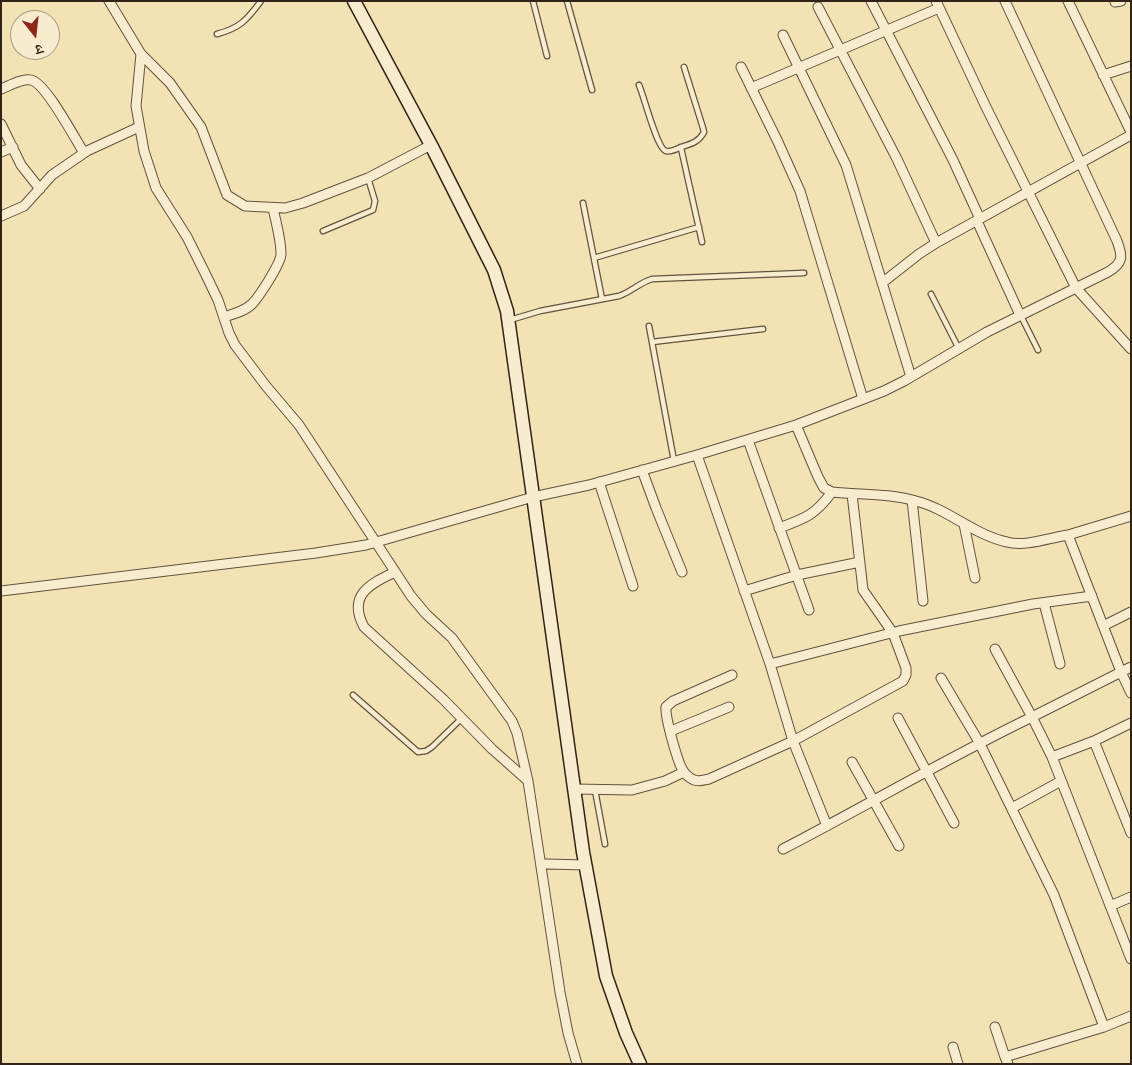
<!DOCTYPE html>
<html>
<head>
<meta charset="utf-8">
<style>
	body { margin:0 }
	#map { position:relative; width:1132px; height:1065px; overflow:hidden; background:#f2e2b4; font-family:"Old Standard TT","Noto Serif Devanagari",serif }
	canvas { display:block }
	.frame { position:absolute; inset:0; border:2px solid #322318; pointer-events:none }
	.north { position:absolute; left:10px; top:10px; width:50px; height:50px; box-sizing:border-box; background:#f7ecce; border:1px solid #a89c85; border-radius:50%; rotate:164deg; font-size:14px; font-weight:700; line-height:20px; text-align:center; color:#322318 }
	.north::after { content:''; display:block; margin:auto; width:18px; height:22px; background:#8f2418; clip-path:polygon(50% 0,100% 100%,50% 72%,0 100%) }
</style>
</head>
<body>
<div id="map">
<canvas width="1132" height="1065"></canvas>
<div class="frame"></div>
<div class="north">उ</div>
</div>
<script>
const ctx = document.querySelector('canvas').getContext('2d');
ctx.lineJoin = 'round';
function strokePath(path, color, width, dash) { ctx.strokeStyle = color; ctx.lineWidth = width; ctx.lineCap = dash ? 'butt' : 'round'; ctx.setLineDash(dash || []); ctx.stroke(path); }
const service = new Path2D(`
	M533,1L547,56
	M567,1L592,90
	M217,34C240,28 247,20 261,1
	M639,85C644,96 657,149 666,151C670,152 677,149 681,147C691,144 699,142 704,132L703,128L684,67
	M681,148L702,242
	M583,203L602,299
	M323,231L373,210L375,201L368,178
	M594,258L699,227
	M931,294L958,347
	M1021,316L1038,350
	M510,320L540,311L619,296C631,292 639,283 652,279L804,273
	M649,326L674,461
	M652,342L763,329
	M353,695L418,752L426,751L432,747L462,718
	M595,790L605,844`);
const minor = new Path2D(`
	M109,1L141,54L170,83L201,127L227,195L245,206L285,208L303,203L368,178L431,145
	M871,1L953,160L980,219
	M936,1L986,107L1076,288L1131,349
	M1068,1L1131,132
	M1115,2L1121,1
	M818,7L897,159L936,243
	M783,35L846,165L911,377
	M141,54L136,106L144,151L156,188L187,237L205,273L218,300L229,333L235,345L266,386L299,425L411,596L426,614L452,638L512,721L517,733L528,781L560,992L568,1033L577,1064
	M741,67L778,142L800,191L863,399
	M1103,75L1131,66
	M751,88L939,8
	M1,89C9,86 22,78 31,80C46,83 75,139 84,153
	M1,124L21,165L40,189
	M1,152L13,147
	M1,216L24,206L52,175L87,151L139,127
	M977,221L1020,315
	M882,283L919,254L936,243L1131,135
	M224,317C234,314 245,311 252,304C259,297 281,263 281,254C281,239 276,223 273,208
	M796,425L884,391L904,381L987,332L1108,272C1123,263 1123,257 1117,241L1005,1
	M748,440L809,610
	M697,455L770,664L793,741L827,826
	M642,470L656,508L682,572
	M599,482L633,586
	M912,500L923,601
	M964,524L975,578
	M779,528C806,518 815,515 832,492
	M1068,535L1131,516
	M395,572C370,584 347,595 364,627L443,699L492,749L528,781
	M1,591L316,553L366,545L533,497L589,485L697,455L796,425L818,477L824,488L832,492C861,495 888,493 916,501C948,509 974,535 1007,542C1025,547 1049,538 1068,535L1121,672L1032,717L1052,757L1131,959
	M744,591L797,575L860,562
	M1044,603L1060,664
	M1103,626L1131,612
	M770,664L899,631L1033,604L1092,596
	M1131,667L1121,672L1131,693
	M732,675L673,701L666,707C665,718 677,759 682,769C685,774 689,778 694,780C699,782 704,780 709,779L793,741L903,681L906,675V668L893,633L863,590L852,494
	M941,678L979,742L1054,895L1104,1027
	M898,718L954,823
	M671,731L729,707
	M1094,741L1131,833
	M1052,757L1094,741L1131,723
	M852,762L899,846
	M574,789L632,790L665,781L684,772
	M1012,808L1061,781
	M783,849C866,806 947,758 1032,717L995,649
	M546,864L586,865
	M1110,906L1131,897
	M995,1027L1005,1057
	M953,1047L958,1064
	M1008,1064L1005,1057L1104,1027L1131,1016`);
const secondary = new Path2D(`
	M354,1L431,145L494,270L507,311L583,852L606,976L626,1033L640,1064`);
strokePath(service, '#62533f', 7);
strokePath(minor, '#62533f', 11);
strokePath(secondary, '#322318', 15);
strokePath(service, '#f7ecce', 4.5);
strokePath(minor, '#f7ecce', 9);
strokePath(secondary, '#f7ecce', 12);
</script>
</body>
</html>
